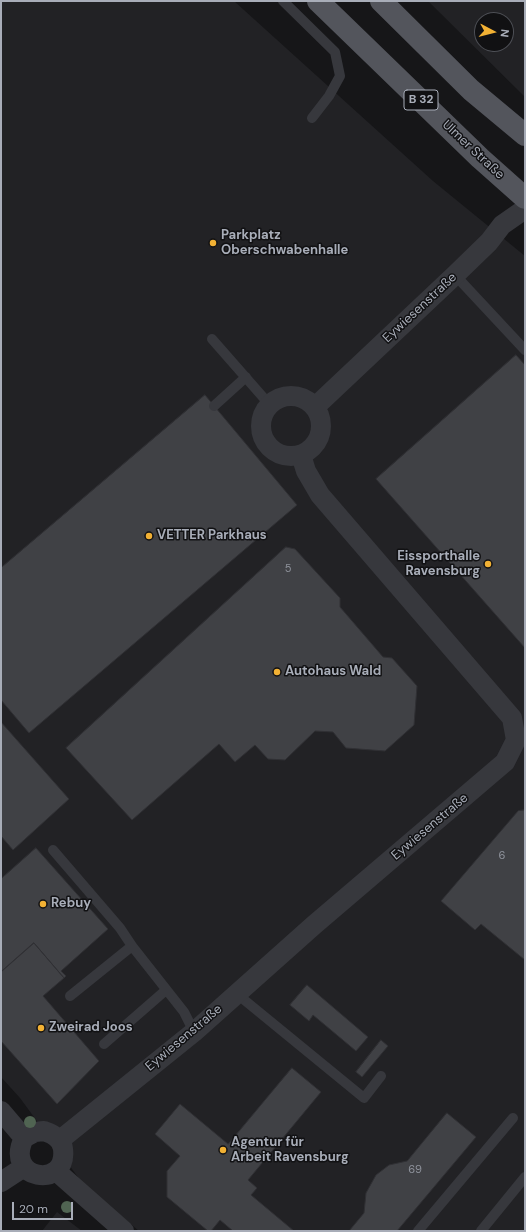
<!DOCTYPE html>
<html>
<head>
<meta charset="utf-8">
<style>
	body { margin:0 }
	#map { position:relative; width:526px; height:1232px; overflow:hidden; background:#161618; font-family:"DM Sans",sans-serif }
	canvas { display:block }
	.frame { position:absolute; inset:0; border:2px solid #a8adb8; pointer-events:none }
	.north { position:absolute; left:474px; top:12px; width:40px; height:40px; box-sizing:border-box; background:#111113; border:1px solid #4d4f55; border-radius:50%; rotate:97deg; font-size:11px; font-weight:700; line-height:16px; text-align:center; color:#a8adb8 }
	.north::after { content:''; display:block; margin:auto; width:14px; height:18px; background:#f2b134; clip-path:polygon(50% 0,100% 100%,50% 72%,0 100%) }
	.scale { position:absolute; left:12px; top:1202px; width:61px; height:18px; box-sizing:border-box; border:2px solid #a8adb8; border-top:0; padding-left:5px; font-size:12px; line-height:14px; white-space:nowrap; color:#a8adb8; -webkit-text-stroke:3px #111113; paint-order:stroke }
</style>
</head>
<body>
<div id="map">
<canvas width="526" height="1232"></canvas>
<div class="frame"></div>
<div class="north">N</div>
<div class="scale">20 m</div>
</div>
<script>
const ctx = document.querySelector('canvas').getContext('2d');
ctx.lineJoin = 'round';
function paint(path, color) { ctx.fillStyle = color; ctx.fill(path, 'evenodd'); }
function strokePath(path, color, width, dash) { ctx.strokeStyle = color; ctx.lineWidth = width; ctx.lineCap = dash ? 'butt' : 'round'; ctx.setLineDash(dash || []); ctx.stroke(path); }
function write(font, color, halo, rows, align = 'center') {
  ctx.font = font + ' "DM Sans",sans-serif'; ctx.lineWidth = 3; ctx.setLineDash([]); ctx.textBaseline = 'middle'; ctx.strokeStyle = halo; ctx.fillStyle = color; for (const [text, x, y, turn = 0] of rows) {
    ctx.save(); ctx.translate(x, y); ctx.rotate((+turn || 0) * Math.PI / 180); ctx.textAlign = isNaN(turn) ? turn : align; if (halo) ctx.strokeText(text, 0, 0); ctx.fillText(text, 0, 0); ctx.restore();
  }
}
paint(new Path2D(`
	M1,1H234L433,181L525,256V1231H139L83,1184L20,1098L1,1077Z
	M428,1H525V97ZM482,20H506V44H482Z
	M57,1212L82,1231H42Z`), '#222225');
const building = new Path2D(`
	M516,355L525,365V648L376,479Z
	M205,395L297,505L29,733L1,700V568Z
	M286,547L295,549L340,598V607L383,657L392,658L417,686L414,725L385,751L346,748L333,732L315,731L285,760L268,759L255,745L235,762L219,744L132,820L66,748Z
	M1,722L69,799L13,850L1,836Z
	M525,810V960L481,924L475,930L441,901L518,811Z
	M36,848L108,929L61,971L66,976L64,978L34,943L1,972V879Z
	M34,943L64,978L43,996L99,1061L57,1104L1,1041V972Z
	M307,985L368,1037L356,1051L313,1015L309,1021L290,1005Z
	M381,1040L388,1046L362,1077L356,1072Z
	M292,1068L321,1092L248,1180L257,1188L251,1195L294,1231H233L220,1220L211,1231H208L167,1197V1171L180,1156L155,1134L180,1104L228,1144Z
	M447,1113L476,1137L397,1231H349L364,1213L366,1193L376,1175L389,1165L407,1161Z`);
paint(building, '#404145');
strokePath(building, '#303034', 1);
strokePath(new Path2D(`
	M283,1L335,52L340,76L329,96L312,118
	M455,275L525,350
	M212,339L269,404
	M214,406L246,377
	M53,850L120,928L132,946L184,1012L194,1032
	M237,994L364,1098L381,1076
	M70,996L132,946
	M104,1044L166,990
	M418,1231L513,1118
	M481,1231L525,1177`), '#37383d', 10);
strokePath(new Path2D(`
	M261 426a30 30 0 1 1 60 0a30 30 0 1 1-60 0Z
	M315,407L455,275L489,242L502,225L525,209
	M1,1111L24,1138
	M44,1131C53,1134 62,1139 63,1149C68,1190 3,1180 24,1138L35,1132Z
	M60,1140L194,1032L314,925L505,762L516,740L512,718L320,495L306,471L301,455
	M56,1171L124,1231
	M1,1182L24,1167`), '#37383d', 20);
strokePath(new Path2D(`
	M318,1L480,158L525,198
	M381,1L471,90L525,135`), '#53555c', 22);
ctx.fillStyle = '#506452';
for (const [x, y] of [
	[30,1122],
	[67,1207]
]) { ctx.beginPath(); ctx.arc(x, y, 6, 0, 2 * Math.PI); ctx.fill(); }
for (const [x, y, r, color] of [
	[213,243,4,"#f2b134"],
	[149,536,4,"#f2b134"],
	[488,564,4,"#f2b134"],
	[277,672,4,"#f2b134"],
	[43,904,4,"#f2b134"],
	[41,1028,4,"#f2b134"],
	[223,1150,4,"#f2b134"]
]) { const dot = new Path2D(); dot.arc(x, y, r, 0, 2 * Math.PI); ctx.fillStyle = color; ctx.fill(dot); strokePath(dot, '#111113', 1.5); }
write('11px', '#8e929b', null, [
	["5",288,569],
	["6",502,856],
	["69",415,1170]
]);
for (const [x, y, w] of [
	[421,100,34]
]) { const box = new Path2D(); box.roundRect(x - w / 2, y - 10, w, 20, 3); ctx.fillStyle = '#111113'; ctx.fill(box); strokePath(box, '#a8adb8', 1); }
write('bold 12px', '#a8adb8', null, [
	["B 32",421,100]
]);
write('13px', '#a8adb8', '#111113', [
	["Ulmer Straße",473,150,43],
	["Eywiesenstraße",420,308,-43],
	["Eywiesenstraße",430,827,-40],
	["Eywiesenstraße",184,1038,-40]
]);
write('bold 13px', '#a8adb8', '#111113', [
	["Parkplatz",221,236],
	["Oberschwabenhalle",221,251],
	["VETTER Parkhaus",157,536],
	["Eissporthalle",480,557,"right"],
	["Ravensburg",480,572,"right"],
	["Autohaus Wald",285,672],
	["Rebuy",51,904],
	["Zweirad Joos",49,1028],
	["Agentur für",231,1143],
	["Arbeit Ravensburg",231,1158]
], 'left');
</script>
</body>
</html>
